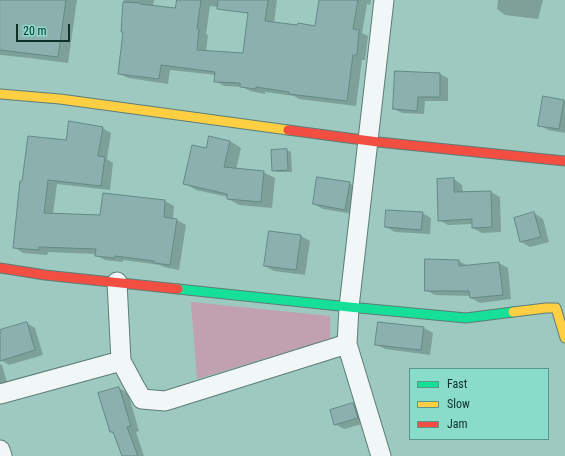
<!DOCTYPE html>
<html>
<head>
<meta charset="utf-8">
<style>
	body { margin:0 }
	#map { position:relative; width:565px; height:456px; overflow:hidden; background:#9dc9c0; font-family:"Roboto Condensed",sans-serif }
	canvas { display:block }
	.legend { position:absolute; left:409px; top:368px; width:140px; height:72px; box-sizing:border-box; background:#8adcca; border:1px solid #58978a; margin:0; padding:5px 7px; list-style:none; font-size:12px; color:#0d3029 }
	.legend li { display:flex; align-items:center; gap:8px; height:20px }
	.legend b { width:20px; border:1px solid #58978a }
	.scale { position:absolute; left:16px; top:24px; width:54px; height:18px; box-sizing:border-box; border:2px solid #0d3029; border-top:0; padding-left:5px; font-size:12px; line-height:14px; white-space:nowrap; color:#0d3029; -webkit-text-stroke:3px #8adcca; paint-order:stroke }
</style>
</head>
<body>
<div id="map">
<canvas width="565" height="456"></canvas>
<ul class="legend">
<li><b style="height:5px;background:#16e098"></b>Fast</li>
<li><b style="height:5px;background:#ffcf43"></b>Slow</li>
<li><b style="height:5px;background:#f24e42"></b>Jam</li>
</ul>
<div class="scale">20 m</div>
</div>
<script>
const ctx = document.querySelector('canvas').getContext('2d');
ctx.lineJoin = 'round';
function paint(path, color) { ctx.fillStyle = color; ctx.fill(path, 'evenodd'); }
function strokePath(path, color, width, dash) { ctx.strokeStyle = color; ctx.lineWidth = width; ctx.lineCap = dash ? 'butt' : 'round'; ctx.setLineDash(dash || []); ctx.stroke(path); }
paint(new Path2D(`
	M191,302L330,316V339L197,379Z`), '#c1a0af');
paint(new Path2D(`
	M0,0H77L68,63L30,58L0,55Z
	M124,0H154L153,7L176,9L178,0H277L274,23L316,27L324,0H371L370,5L367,4L362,33L368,36L365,60H362L356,106L299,99L294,96L265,92V94L250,91L243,87L224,86L216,81V75L170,70L168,84L128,78L119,73L124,33L122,31ZM210,6L245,11V12L249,15L244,54L206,52L208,35L206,34Z
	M498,0H543L538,19L505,15L497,9Z
	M440,74L448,78V101H425L424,114L402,113L394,109Z
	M544,97L565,101V133L548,130L539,125Z
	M102,128L111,133L107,159L113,163L110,190L57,184L53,214L101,216L104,194L165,201L174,206L173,219L177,220L186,225L179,270L164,267L160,265L123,260V262L105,260L96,255V254L48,252L47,255L23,253L14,247L23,183L66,141Z
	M230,141L241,148L236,170L263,172L275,178L272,208L239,205L228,199V197L196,190L184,183L206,149Z
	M287,150L291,152L292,172H277L273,170Z
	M454,179L462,185L463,193L491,192L500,197L501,232L482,233L473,228V224L448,225L439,220Z
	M349,183L358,189L353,214L323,209L314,204Z
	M422,213L431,218L430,234L395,232L386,227Z
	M534,213L543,219L549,242L530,247L521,242Z
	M301,236L310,241L305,275L274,271L265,266Z
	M459,261L468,266L499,263L508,268L511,299L480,303L471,298L470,296L435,295L426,290Z
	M27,323L35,328L43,355L9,365L1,360L0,358V331Z
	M424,328L433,333L430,355L385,349L376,344Z
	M0,364L2,365L7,382L0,384Z
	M119,388L128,393L139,431L136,432L144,456H123L115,434L111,432Z
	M353,404L362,409L366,423L344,429L335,424Z`), '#0003');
const building = new Path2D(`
	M0,0H66L58,57L0,50Z
	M177,0H201L197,29H199L197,50L243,53L248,13L217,9L218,0H268L265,21L297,25L298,23L315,26L319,0H358L353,29L359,30L357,55H353L347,101L289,94V92L256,87V89L240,87V83L214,82L215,72L161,65L159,79L118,74L123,32H121L123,2L140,3V4L175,8Z
	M395,71L440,73V97H418L417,111L393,109Z
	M543,96L564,100L559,129L538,126Z
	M69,121L103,127L98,156L105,157L101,186L48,180L44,213L100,215L103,193L165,200L164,217L177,219L170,265L154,263V261L115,256L114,258L95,256L96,249L39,247V250L13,248L20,181H22L28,136L66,140Z
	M209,136L230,141L224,167L264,171L261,202L227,199V194L183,184L192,145L206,148Z
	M287,149L288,170L272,171L271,150Z
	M317,177L350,182L345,210L313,204Z
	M454,178V192L491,191L492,227L472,228V219L438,221L437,179Z
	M386,210L423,212L421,230L385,227Z
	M534,212L541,237L520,242L514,218Z
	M269,231L301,235L296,270L264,266Z
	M425,259L459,260V266L499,262L503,295L470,298L469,291H425Z
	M27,322L35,350L0,361V330Z
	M378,322L424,327L421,350L375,345Z
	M119,387L131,426L127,427L138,456H122L113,432H110L98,393Z
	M353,403L358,418L334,425L330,410Z`);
paint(building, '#8cb0ad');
strokePath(building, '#628a86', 1);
const street = new Path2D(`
	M117,282L121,361
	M347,344L349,307L384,0
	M0,394L121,361L135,387L142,399L165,401L347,344L381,456
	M0,450L2,456`);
const fast = new Path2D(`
	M178,289L349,307L466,318L513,312`);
const slow = new Path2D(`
	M0,94L60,99L288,130
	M513,312L546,308H556L565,338`);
const jam = new Path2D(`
	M288,130L378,142L565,161
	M0,268L45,275L178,289`);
strokePath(street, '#5c7d76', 21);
strokePath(fast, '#5c7d76', 11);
strokePath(slow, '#5c7d76', 11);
strokePath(jam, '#5c7d76', 11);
strokePath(street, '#f0f7f6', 19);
strokePath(fast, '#16e098', 9);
strokePath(slow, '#ffcf43', 9);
strokePath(jam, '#f24e42', 9);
</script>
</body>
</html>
